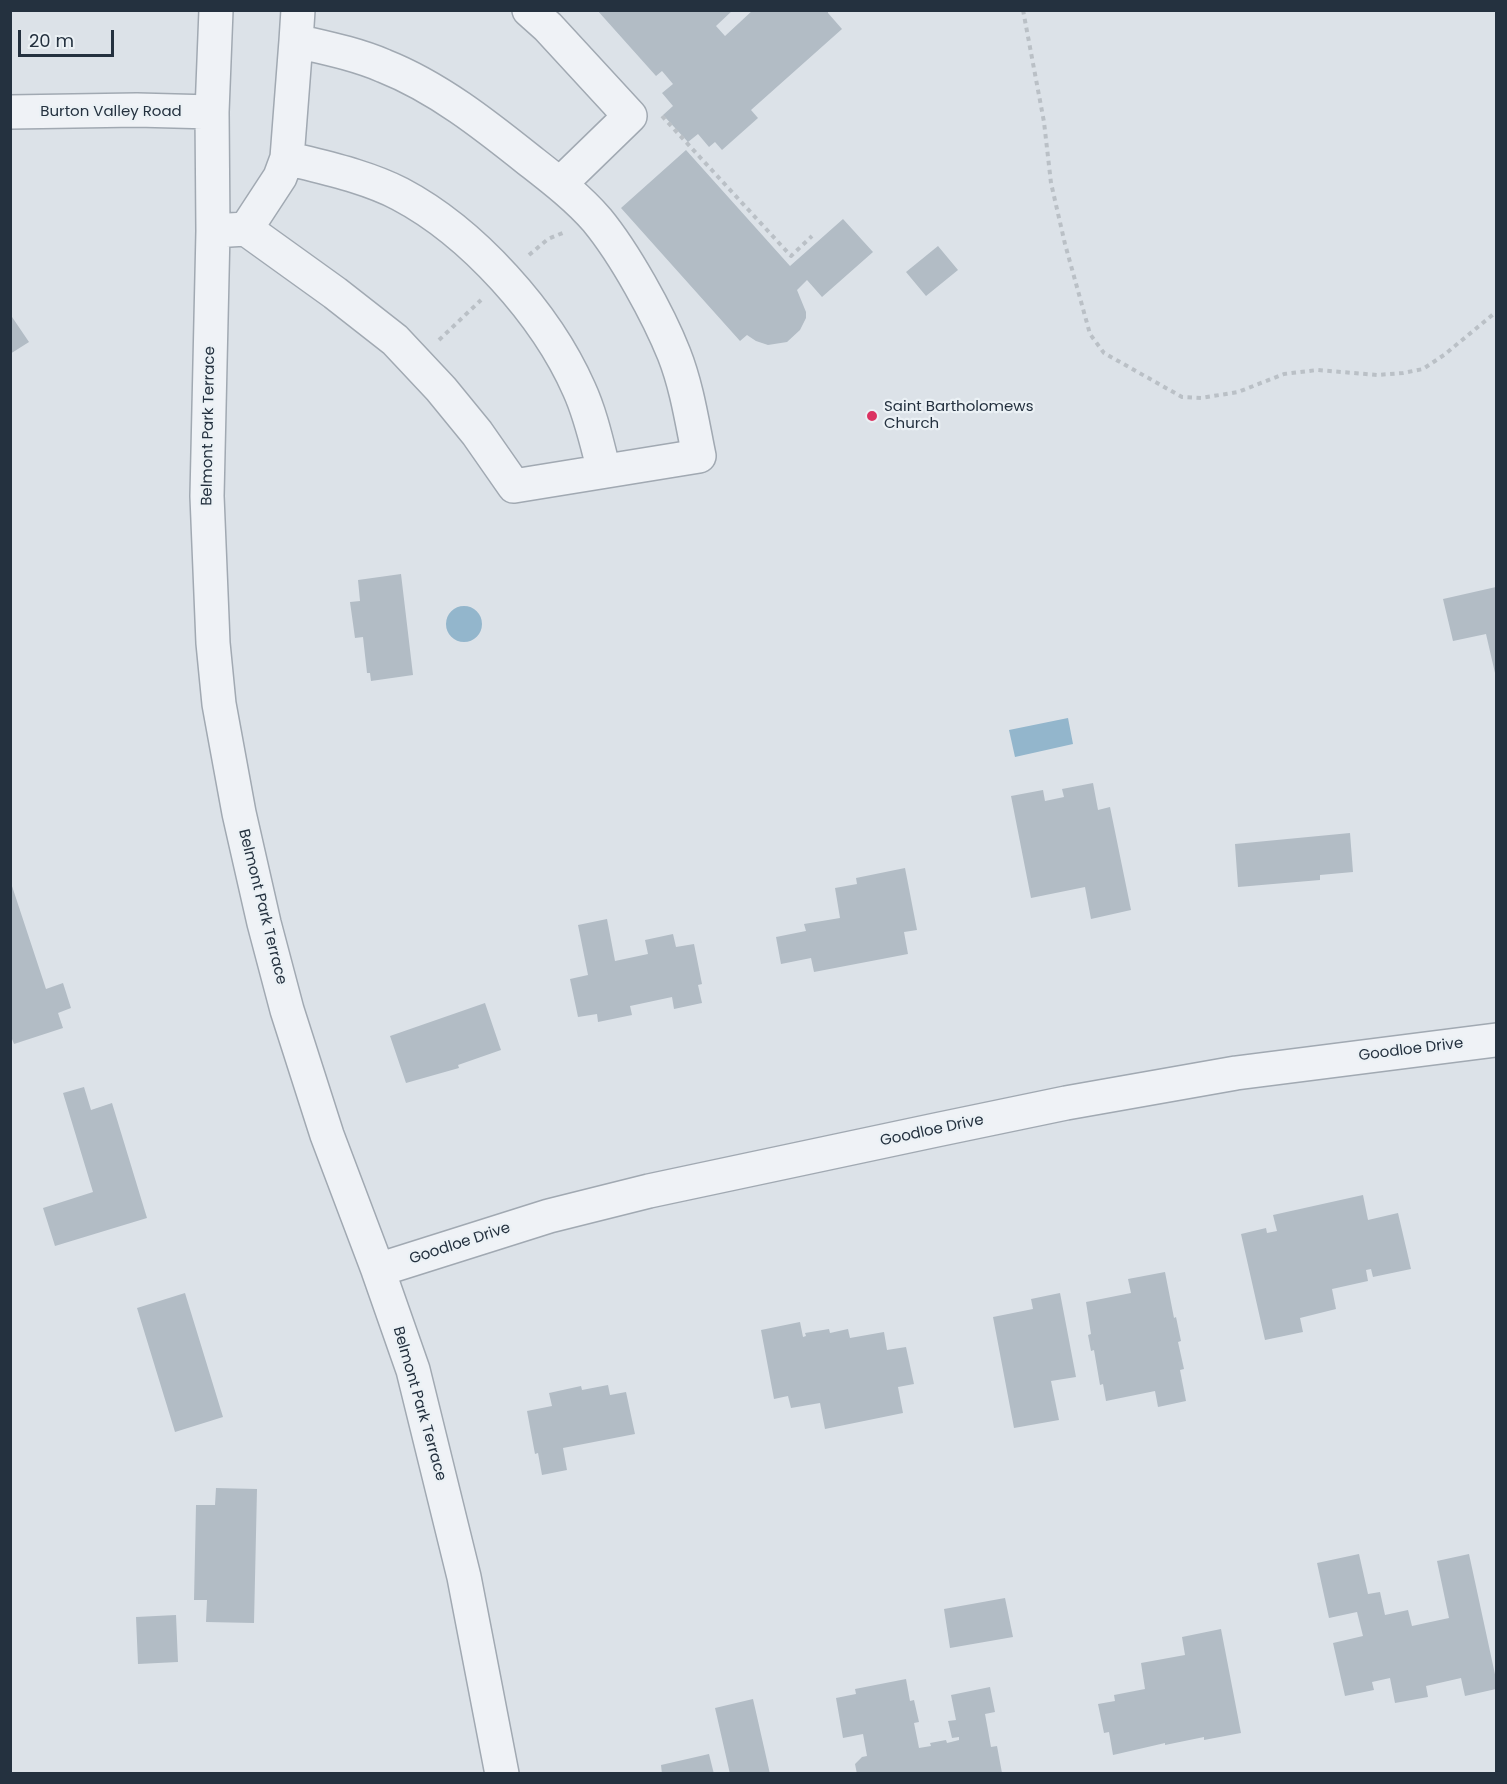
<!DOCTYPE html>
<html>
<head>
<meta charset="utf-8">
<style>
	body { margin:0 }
	#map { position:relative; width:1507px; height:1784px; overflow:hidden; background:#dce2e8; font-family:Poppins,sans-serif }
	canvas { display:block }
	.frame { position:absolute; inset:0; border:12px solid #24313f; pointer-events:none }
	.scale { position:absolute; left:18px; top:30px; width:96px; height:27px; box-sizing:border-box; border:3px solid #24313f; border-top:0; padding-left:8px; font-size:18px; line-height:21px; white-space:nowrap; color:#24313f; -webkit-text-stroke:4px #ebf1f5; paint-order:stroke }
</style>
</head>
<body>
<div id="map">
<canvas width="1507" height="1784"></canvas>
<div class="frame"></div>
<div class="scale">20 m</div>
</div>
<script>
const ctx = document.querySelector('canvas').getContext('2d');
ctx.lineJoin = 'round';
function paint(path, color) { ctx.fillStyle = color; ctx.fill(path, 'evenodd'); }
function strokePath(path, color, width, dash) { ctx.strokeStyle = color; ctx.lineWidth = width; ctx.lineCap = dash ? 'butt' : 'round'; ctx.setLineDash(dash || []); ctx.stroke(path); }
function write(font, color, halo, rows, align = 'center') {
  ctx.font = font + ' Poppins,sans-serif'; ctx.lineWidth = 4.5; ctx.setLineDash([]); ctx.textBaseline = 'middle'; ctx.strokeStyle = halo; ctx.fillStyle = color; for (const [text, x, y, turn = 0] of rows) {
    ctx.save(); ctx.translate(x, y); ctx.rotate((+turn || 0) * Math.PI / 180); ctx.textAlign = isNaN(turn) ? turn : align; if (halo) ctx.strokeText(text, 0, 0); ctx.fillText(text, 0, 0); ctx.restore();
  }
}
paint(new Path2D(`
	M446 624a18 18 0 1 1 36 0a18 18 0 1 1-36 0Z
	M1068,718L1073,744L1015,757L1009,730Z`), '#93b6cc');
paint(new Path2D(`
	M597,10H733L716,26L725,36L753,10H828V13L842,29L751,110L758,118L722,150L715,142L709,147L698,134L688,142L663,115L673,106L662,93L673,84L662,71L656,76Z
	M686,150L790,266L843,219L873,252L822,297L807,280L797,290L806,312V318L800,330L787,342L768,345L756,341L747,335L740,341L621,208Z
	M938,246L958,270L926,296L906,272Z
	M10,314L29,342L10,354Z
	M401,574L413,675L371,681L370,673H367L363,637L355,638L350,602L360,601L358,580Z
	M1496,587V673H1495L1486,634L1453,641L1443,599Z
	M1093,783L1098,810L1110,807L1131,910L1091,919L1085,887L1031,898L1011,796L1043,790L1045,801L1064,797L1062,789Z
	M1350,833L1353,872L1320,875V880L1238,887L1235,844Z
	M905,868L917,930L904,932L908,954L814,972L811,958L781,964L776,937L806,931L804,924L840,918L835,888L857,884L856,878Z
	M10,880L46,989L63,983L71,1008L58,1013L63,1028L14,1044L10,1034Z
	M607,919L615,961L648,954L645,940L673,934L676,947L694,944L702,984L698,985L702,1003L674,1009L672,997L630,1006L632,1015L598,1022L597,1014L578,1017L570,979L588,975L578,925Z
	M485,1003L501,1050L458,1065L459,1068L406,1083L390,1036Z
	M84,1087L91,1110L112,1103L147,1218L55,1246L43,1208L93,1192L63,1093Z
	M1363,1195L1368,1220L1398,1213L1411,1269L1373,1277L1371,1269L1366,1270L1368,1281L1332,1289L1336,1309L1300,1318L1303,1332L1265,1340L1241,1234L1266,1228L1267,1233L1277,1231L1273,1215Z
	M1165,1272L1174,1318L1176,1317L1181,1341L1178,1342L1184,1369L1180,1370L1186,1401L1158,1407L1155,1391L1106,1401L1103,1384L1100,1385L1094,1350L1091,1351L1088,1335L1091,1334L1086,1302L1131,1293L1128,1279Z
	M185,1293L223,1417L175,1432L137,1308Z
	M1060,1293L1076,1377L1051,1381L1059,1420L1014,1428L993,1317L1033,1309L1031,1299Z
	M800,1322L803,1337L806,1336L805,1333L829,1329L830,1333L848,1329L850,1338L884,1332L887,1350L906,1347L914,1384L898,1387L903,1413L825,1429L820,1403L791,1408L788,1396L774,1399L761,1330Z
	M608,1385L610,1395L626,1392L635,1434L563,1448L567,1470L542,1475L538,1453L535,1454L527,1411L552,1406L549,1393L581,1386L582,1390Z
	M216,1488L257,1489L254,1623L206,1622L207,1600H194L196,1505H215Z
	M1359,1554L1368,1594L1380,1592L1385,1615L1408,1610L1412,1626L1449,1618L1437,1561L1469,1554L1496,1679V1689L1465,1696L1461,1678L1426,1686L1428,1697L1395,1703L1390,1678L1372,1682L1374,1690L1345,1696L1333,1643L1363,1636L1357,1612L1329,1618L1317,1563Z
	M1005,1598L1013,1637L950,1648L944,1609Z
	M176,1615L178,1662L138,1664L136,1617Z
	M1221,1629L1241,1733L1204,1740V1737L1165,1745V1743L1113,1755L1109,1732L1104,1733L1098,1704L1115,1701L1114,1695L1145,1689L1141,1663L1185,1655L1182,1637Z
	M906,1679L910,1701L914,1700L919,1722L914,1723L919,1748L931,1746L930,1743L946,1740L947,1743L959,1740V1737L952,1738L948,1721L956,1720L951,1695L990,1687L995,1712L985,1714L991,1747L997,1746L1002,1773L857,1774L855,1764L862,1757L867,1756L863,1734L843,1738L836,1698L856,1694L855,1689Z
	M753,1699L770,1774H730L715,1708Z
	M709,1754L714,1774H662L661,1765Z`), '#b2bcc5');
const minor = new Path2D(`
	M216,10L212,112L213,231L207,496L213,643L219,704L239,813L264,923L287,1010L327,1135L378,1270L413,1370L464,1577L502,1774
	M529,10L548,27L630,116L560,184
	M10,112L137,110L212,112
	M287,158L296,41
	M246,229L280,177L287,158C325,168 365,176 400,194C472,232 546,314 579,389C591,415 597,444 604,471
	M213,231L246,229L335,293L395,340L441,389L477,433L514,486L699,456C692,422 687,387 674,354C658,314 625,254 597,220C577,197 552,178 529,160C484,124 437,87 384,66C356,54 326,48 296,41L298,10
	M378,1270L549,1216L649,1191L936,1130L1066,1103L1236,1073L1496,1040`);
strokePath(minor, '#a1a9b2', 36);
strokePath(new Path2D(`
	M1023,10L1044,122L1051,183L1065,244L1090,334L1104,353L1182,397L1201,398L1238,392L1284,374L1317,370L1377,375L1403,373L1423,369L1444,355L1496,312
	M662,116L791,256L812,236
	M529,255L548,239L565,232
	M439,340L481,300`), '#bac0c6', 4, [4.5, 4.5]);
strokePath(minor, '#eff2f6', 33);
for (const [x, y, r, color] of [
	[872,416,6,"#db3362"]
]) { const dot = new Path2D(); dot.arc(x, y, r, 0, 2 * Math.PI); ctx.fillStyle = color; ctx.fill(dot); strokePath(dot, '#ebf1f5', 2); }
write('15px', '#24313f', '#ebf1f5', [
	["Burton Valley Road",111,112],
	["Belmont Park Terrace",209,426,-89],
	["Belmont Park Terrace",262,907,76],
	["Goodloe Drive",1411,1050,-7],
	["Goodloe Drive",932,1131,-12],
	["Goodloe Drive",460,1244,-18],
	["Belmont Park Terrace",419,1404,74]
]);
write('15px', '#24313f', '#ebf1f5', [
	["Saint Bartholomews",884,407],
	["Church",884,424]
], 'left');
</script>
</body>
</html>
